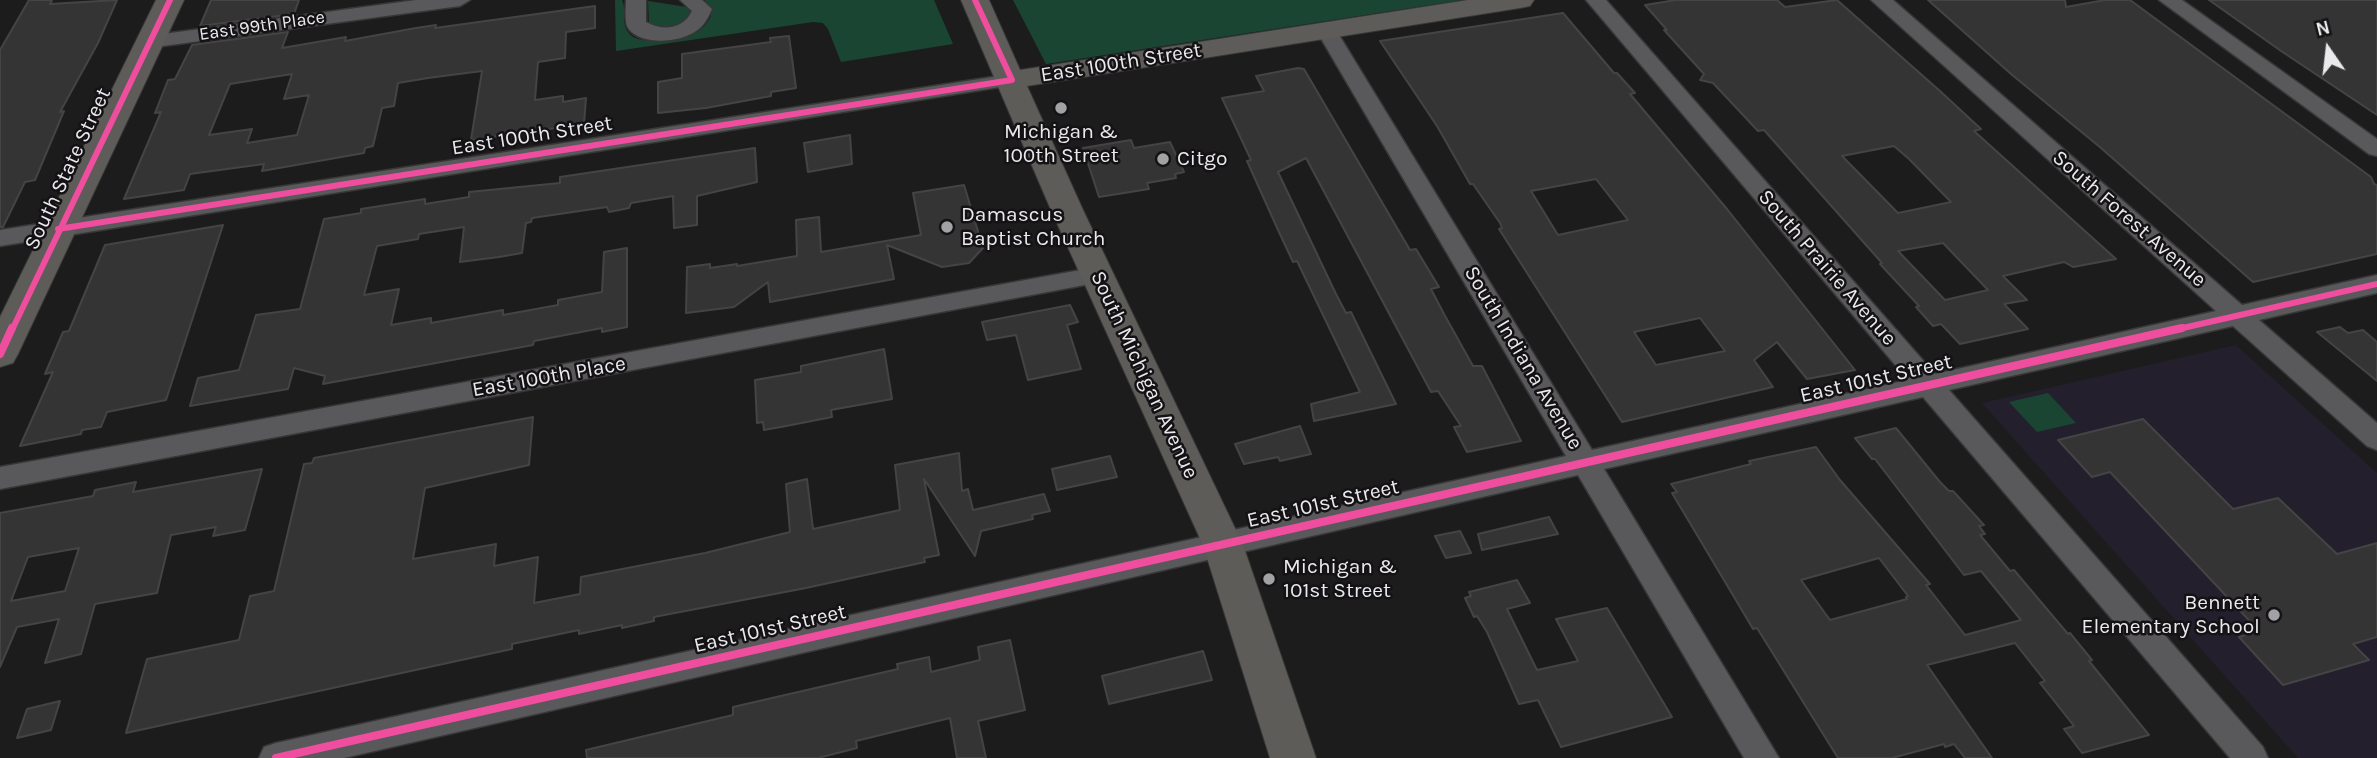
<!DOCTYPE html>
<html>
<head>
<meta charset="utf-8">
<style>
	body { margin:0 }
	#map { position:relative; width:2377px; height:758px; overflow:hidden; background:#1d1c1d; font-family:Karla,sans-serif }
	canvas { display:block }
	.north { position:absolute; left:2293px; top:14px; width:70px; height:70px; -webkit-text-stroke:5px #141215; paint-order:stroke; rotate:346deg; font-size:19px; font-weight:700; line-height:28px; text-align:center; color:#eae9eb }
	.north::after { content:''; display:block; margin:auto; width:24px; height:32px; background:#eae9eb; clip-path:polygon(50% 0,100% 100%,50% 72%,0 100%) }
</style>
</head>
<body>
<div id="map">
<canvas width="2377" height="758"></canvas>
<div class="north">N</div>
</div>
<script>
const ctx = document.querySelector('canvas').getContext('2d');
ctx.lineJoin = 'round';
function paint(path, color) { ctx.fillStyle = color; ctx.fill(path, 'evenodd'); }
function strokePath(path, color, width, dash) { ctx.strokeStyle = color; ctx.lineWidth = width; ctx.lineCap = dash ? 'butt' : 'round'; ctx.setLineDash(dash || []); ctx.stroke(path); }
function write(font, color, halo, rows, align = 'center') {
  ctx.font = font + ' Karla,sans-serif'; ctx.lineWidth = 5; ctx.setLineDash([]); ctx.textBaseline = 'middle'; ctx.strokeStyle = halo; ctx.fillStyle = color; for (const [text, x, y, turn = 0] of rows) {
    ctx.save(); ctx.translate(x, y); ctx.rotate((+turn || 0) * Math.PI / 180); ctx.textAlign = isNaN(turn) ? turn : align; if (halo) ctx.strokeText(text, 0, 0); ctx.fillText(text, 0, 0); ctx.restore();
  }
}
paint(new Path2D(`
	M2236,345L2377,473V758H2298L1982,403Z`), '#231f2d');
paint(new Path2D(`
	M615,0H622C627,10 621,23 628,32C638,48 682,39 696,32C704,28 707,23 711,16L705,0H934L953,44L841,62L828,29L823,23L813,22L616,51Z
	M1013,0H1463L1046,64Z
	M648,1L687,7L691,12L689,19C675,28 665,29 649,24Z
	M2048,393L2076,423L2037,432L2009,402Z`), '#1b4533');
const building = new Path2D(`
	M29,0H52L50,4L117,0L98,43L60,112L64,111L35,180L25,182L3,227H0V50Z
	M211,0H299L294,14L200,26Z
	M1676,0H1777L1785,7L1837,0L1940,91L1981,129L1974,131L2116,259L2073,267L2064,262L2003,276L2027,300L2004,304L2028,329L1960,344L1941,324L1933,326L1916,307L1919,306L1880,264L1882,263L1764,130L1758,131L1713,83L1700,80L1704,74L1664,30H1667L1645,5ZM1894,146L1909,159L1951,202L1898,213L1842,156ZM1943,243L1988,290L1945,300L1898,251Z
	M1928,0H2065L2066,7L2105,0H2130L2371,177L2374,184L2377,185V254L2253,282L2101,148L2011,74Z
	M2209,0H2377V115L2281,51Z
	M595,6V28L566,32L565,58L538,62L535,100L563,96V102L586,98L584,124L471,140L482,71L428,78L398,83L394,106L382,108L373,146L365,148L364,153L262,171L264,164L190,174L184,190L124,199L161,112L155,113L168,80L175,79L192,45L288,32L282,48L346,37L345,41L416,28L436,25L435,28ZM292,74L284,99L309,95L297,135L247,143L252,129L209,135L230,84Z
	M1563,13L1614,73H1617L1635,93L1630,94L1727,209L1855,370L1807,379L1777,342L1754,360L1773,387L1622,422L1499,229L1502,228L1500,223L1473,184H1470L1437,126L1380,41ZM1596,179L1628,220L1558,235L1531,191ZM1700,318L1725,351L1656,365L1634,332Z
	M789,36L796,88L771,92V96L706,108L658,113V82L682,78V54L771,42L770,38Z
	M1298,68L1304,69L1410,250L1416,249L1439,287L1431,289L1444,314L1473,366H1482L1521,441L1467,452L1454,427L1461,426L1438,391L1431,392L1306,158L1278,172L1336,294L1346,313L1351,312L1396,404L1314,421L1311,404L1360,392L1297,261L1293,262L1278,230L1247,161L1251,160L1222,98L1264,91L1256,76Z
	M850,135L852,164L808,172L804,143Z
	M1131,140L1134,148L1170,142L1184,172L1175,174L1176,178L1147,183L1149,189L1099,197L1083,148Z
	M755,148L757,182L697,196V225L674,228L673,196L631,203L629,208L609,212L607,207L532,218L531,222L526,223L522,253L499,257L460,262L464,227L419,234L418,239L377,246L364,295L399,289L391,325L431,318V323L503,310V315L558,305V300L602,292L604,252L627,248V327L602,332V328L534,341L533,345L323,384L325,376L294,368L288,389L190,406L198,378L239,370L256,315L300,309L324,219L361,213V209L425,199V204L469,197V192L560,183V177Z
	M964,185L983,248L969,263L942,267L887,245L894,279L770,302L768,282L734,307L686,313L687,267L710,264V268L737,264V266L797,256L796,220L819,217L821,252L921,235L913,193Z
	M223,225L166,400L107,412L101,427L82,430L81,434L20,446L53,372L45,374L63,332L69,331L105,245Z
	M1070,305L1078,322L1067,325L1081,369L1028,380L1016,335L987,340L982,322Z
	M2340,327L2348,333L2363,330L2377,342V381L2317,332Z
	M884,349L892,399L831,410L832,417L781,427L764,430L763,422L757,423L755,380L801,372V366Z
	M533,417L529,465L425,488L413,559L496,544L494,566L538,557L534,603L580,594L581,577L705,553L790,532L786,484L807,479L813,529L900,510L895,465L959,453L962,491L968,489L973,510L1044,494L1050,511L1032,515L1033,519L981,531L975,556L924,479L939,555L924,558L925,562L806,588L654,617V621L622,628V625L579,634V630L512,644V649L126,733L147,659L239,640L250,596L274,591L304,464L312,463L314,458Z
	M2143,419L2233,509L2278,498L2337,554L2377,543V637L2353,644L2369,660L2283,685L2239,637L2259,631L2110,472L2092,477L2058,440Z
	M1300,426L1311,454L1280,461L1278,457L1244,464L1235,444Z
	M1896,428L1940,482L1949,491H1953L1984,525L1979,526L1985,534L1980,535L2010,571L2014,570L2068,634L2070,633L2092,660L2089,661L2149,735L2082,753L2064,729L2074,726L2040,683L2045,681L2015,643L1927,665L1992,758H1965L1954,744L1945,747L1944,744L1892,758H1838L1757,628L1753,629L1737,602L1672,493L1677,492L1671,484L1751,464L1749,461L1816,447L1840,480L1930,584L1926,585L1965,635L2021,620L1981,571L1964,575L1875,459H1872L1855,438ZM1879,558L1908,596L1906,597L1907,599L1830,620L1801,580Z
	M1110,456L1117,477L1057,490L1052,469Z
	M262,469L245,530L213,536L216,527L171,535L157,593L95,604L81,654L45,663L59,619L17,627L0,667V513L93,496L95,490L136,482L133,492ZM79,548L65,591L11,601L28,557Z
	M1549,517L1558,534L1482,550L1478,534Z
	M1460,531L1471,553L1446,558L1435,536Z
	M1517,580L1530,603L1507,609L1537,670L1578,661L1556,619L1607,608L1672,717L1561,747L1538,700L1519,704L1487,632L1477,616L1474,617L1465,598L1471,596L1469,592Z
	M1010,640L1025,710L978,721L986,758H957L950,718L856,741L857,748L818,758H587L586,750L733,715V707L898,669L897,664L929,657L931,672L980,660L978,647Z
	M1203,651L1212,680L1109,704L1102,676Z
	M60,701L51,730L17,738L27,709Z`);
paint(building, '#353435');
strokePath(building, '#454444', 2);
const street = new Path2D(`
	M416,0H470L460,6L148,48L141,46L138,42L141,38L148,36Z
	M626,0H646V22C662,31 683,30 692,11L680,0H702L712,9C708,18 704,26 696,31C679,43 641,46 628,28C624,22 626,7 626,0Z
	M1586,0H1606L1935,374L2216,311L1871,0H1893L2242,305L2377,275V293L2259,320L2377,423V450L2367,446L2233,326L1949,390L2263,747L2268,758H2230L1923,397L1604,469L1779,758H1744L1578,475L344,758H259L264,747L276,743L1566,456L1316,30L1319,26H1333L1336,30L1592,450L1908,380Z
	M2159,0H2182L2377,139V156L2369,154Z
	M1012,74L1019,76L1022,80L1019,84L0,246V230Z
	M1097,267L1106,269L1109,275L1106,281L0,489V467Z`);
const secondary = new Path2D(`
	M156,0H184L18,354L13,363L0,367V317Z
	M961,0H989L1020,70L1468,0H1534L1530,6L1520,8L1027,86L1083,210L1243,545L1316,758H1270L1203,545L1051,210Z`);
strokePath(street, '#383738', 3);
strokePath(secondary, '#383738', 2);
paint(street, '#59585a');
paint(secondary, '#5e5c59');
strokePath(new Path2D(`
	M58,229L1012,80L975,0
	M12,330L170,0
	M2174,330L2377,284`), '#ef4d9e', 6);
strokePath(new Path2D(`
	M0,354L12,328
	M276,758L2182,328`), '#ef4d9e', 8);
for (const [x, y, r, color] of [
	[1061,108,7,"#a2a1a3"],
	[1163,159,7,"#a2a1a3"],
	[947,227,7,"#a2a1a3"],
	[1269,579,7,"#a2a1a3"],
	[2274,615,7,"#a2a1a3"]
]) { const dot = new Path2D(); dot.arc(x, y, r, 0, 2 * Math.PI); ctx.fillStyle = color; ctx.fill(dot); strokePath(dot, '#141215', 2.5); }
write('18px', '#eae9eb', '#141215', [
	["East 99th Place",262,26,-8]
]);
write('21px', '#eae9eb', '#141215', [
	["East 100th Street",1121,63,-9],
	["East 100th Street",532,136,-9],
	["South State Street",68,169,-65],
	["South Forest Avenue",2129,219,41],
	["South Prairie Avenue",1827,268,49],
	["South Indiana Avenue",1523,358,59],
	["South Michigan Avenue",1144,375,65],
	["East 100th Place",549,377,-10],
	["East 101st Street",1876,379,-13],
	["East 101st Street",1323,504,-13],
	["East 101st Street",770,629,-13]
]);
write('21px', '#eae9eb', '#141215', [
	["Michigan &",1061,132,"center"],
	["100th Street",1061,156,"center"],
	["Citgo",1177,159],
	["Damascus",961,215],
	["Baptist Church",961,239],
	["Michigan &",1283,567],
	["101st Street",1283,591],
	["Bennett",2260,603,"right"],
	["Elementary School",2260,627,"right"]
], 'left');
</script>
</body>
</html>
